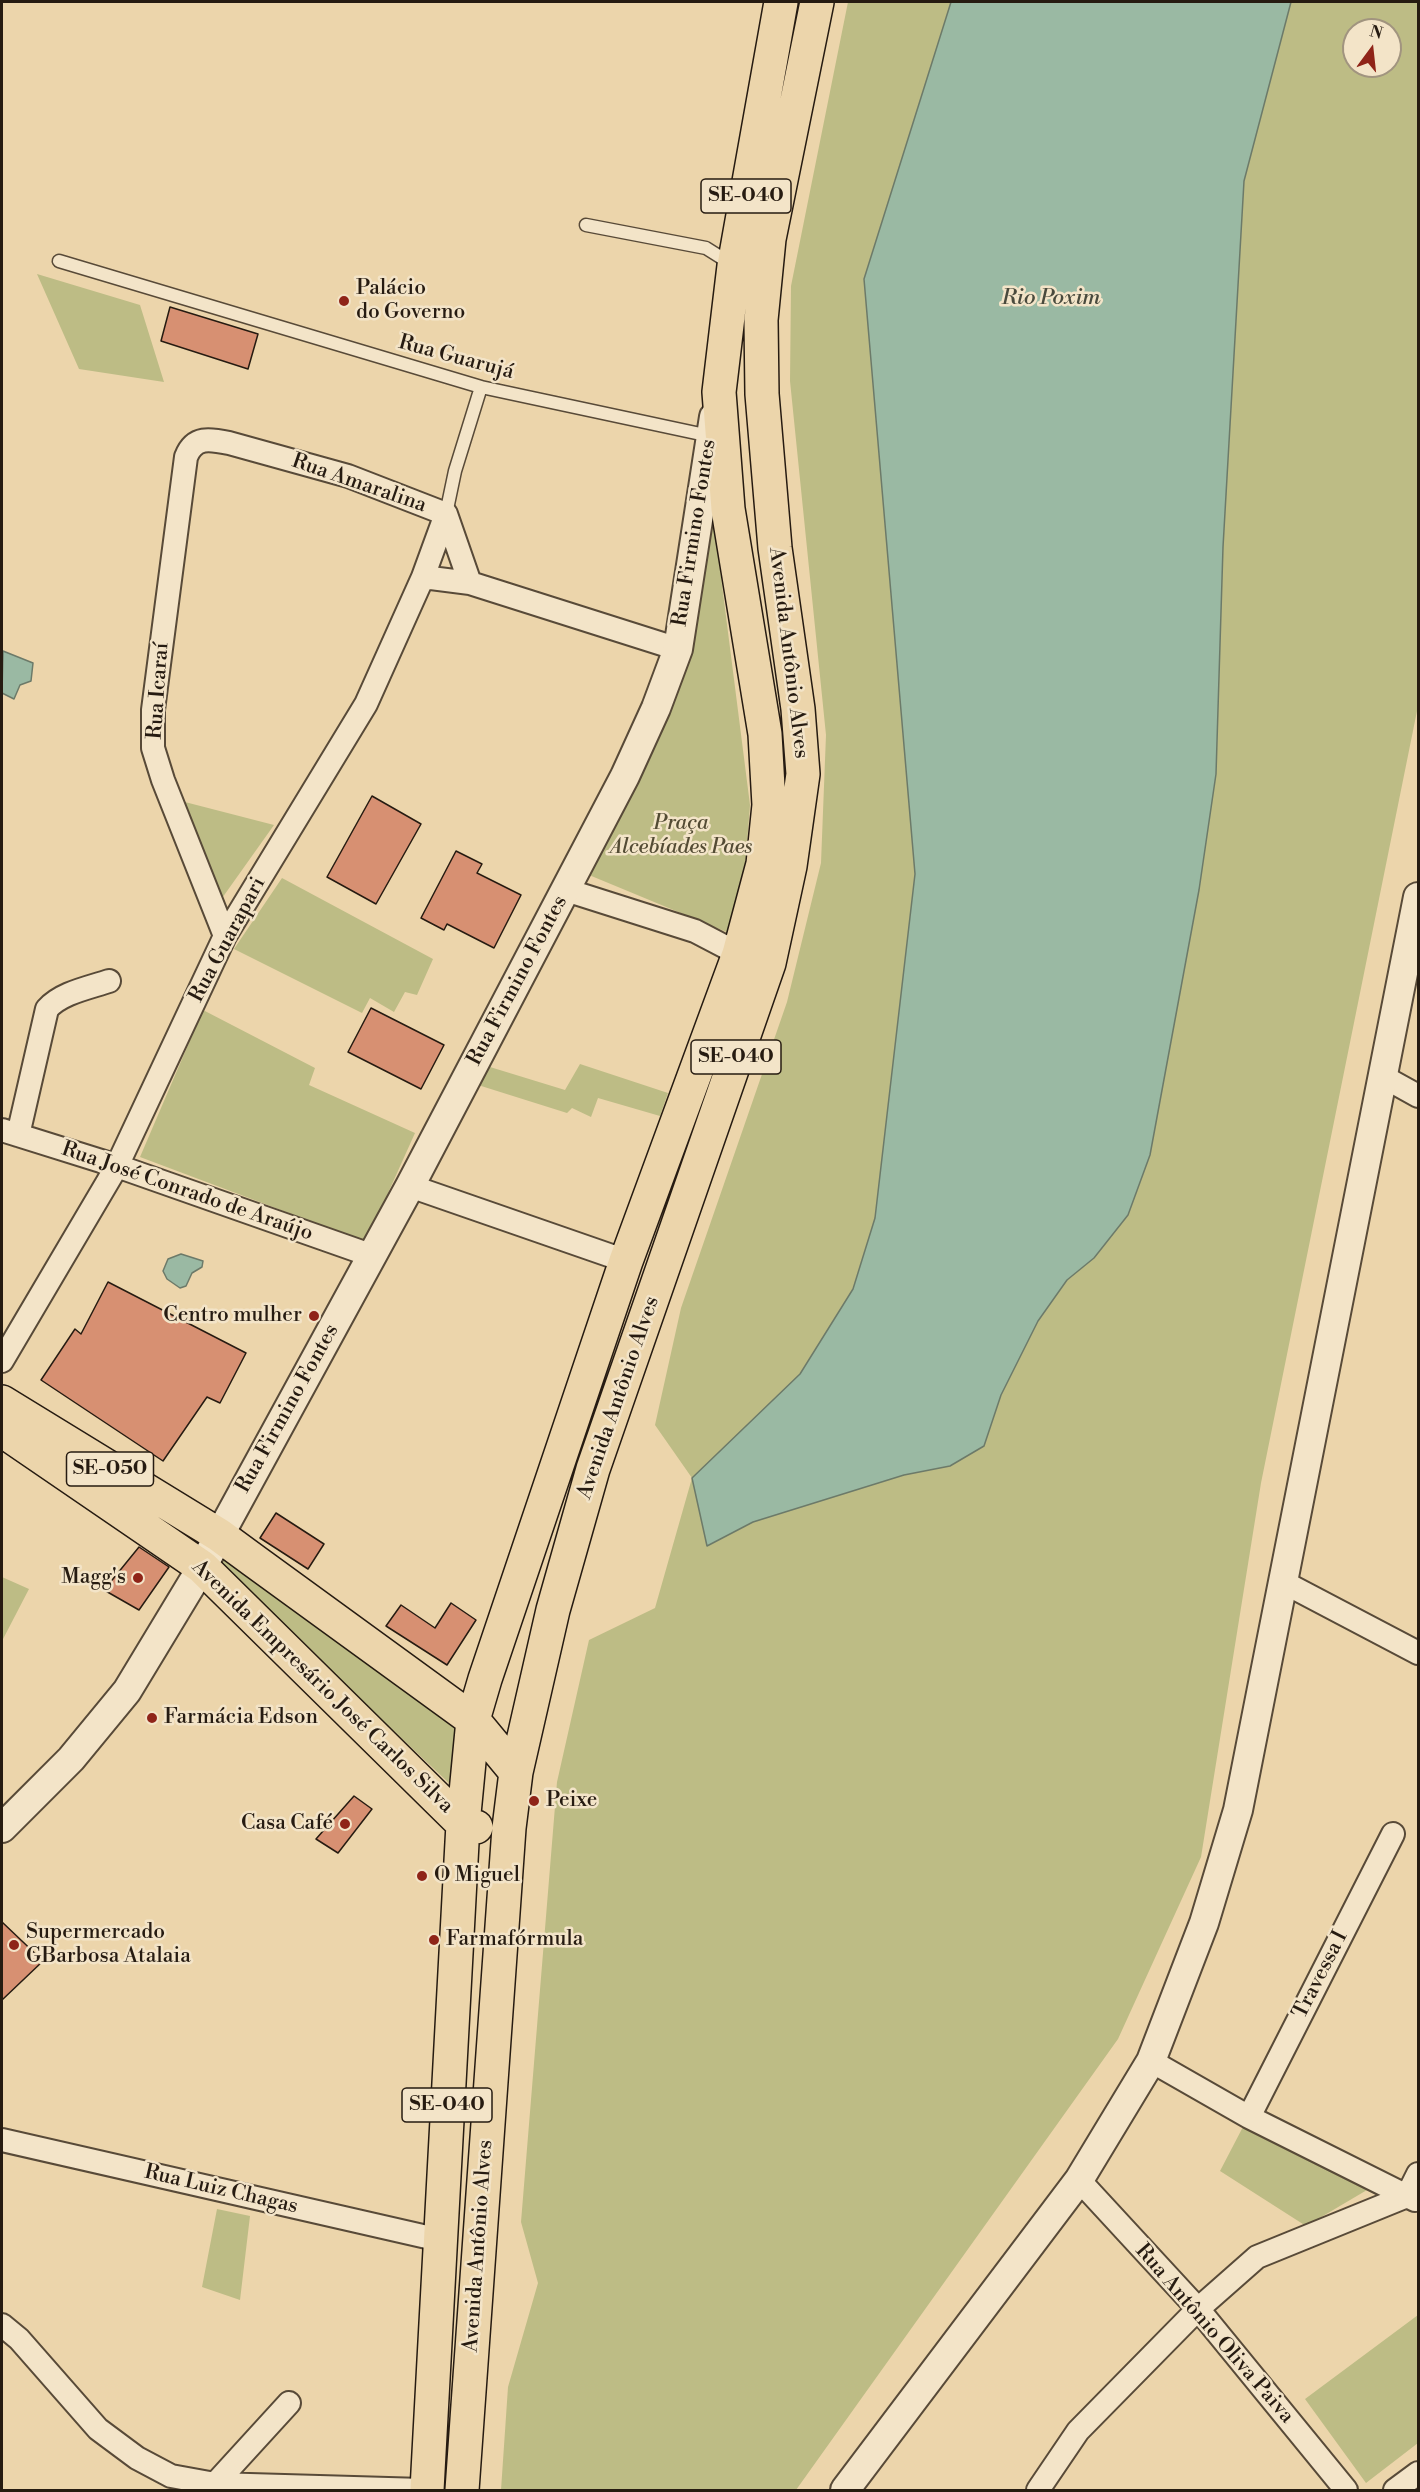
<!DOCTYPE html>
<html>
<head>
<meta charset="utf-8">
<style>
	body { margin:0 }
	#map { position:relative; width:1420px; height:2492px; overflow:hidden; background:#ecd5ab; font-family:"Libre Bodoni",serif }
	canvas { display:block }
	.frame { position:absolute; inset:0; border:3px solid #261b11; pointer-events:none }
	.north { position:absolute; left:1342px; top:18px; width:60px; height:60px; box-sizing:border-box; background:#f3e4c8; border:2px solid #a1947f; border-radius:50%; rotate:15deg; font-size:16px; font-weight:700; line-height:24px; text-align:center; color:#261b11 }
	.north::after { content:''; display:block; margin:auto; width:21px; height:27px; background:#8f2418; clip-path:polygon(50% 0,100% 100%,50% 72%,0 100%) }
</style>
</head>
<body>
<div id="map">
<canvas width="1420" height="2492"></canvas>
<div class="frame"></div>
<div class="north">N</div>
</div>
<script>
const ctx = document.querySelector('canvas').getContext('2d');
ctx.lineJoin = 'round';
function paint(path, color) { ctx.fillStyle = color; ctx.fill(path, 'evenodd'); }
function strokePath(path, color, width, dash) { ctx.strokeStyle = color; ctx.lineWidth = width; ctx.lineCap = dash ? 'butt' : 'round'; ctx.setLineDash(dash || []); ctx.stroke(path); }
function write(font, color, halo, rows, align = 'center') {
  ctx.font = font + ' "Libre Bodoni",serif'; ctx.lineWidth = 5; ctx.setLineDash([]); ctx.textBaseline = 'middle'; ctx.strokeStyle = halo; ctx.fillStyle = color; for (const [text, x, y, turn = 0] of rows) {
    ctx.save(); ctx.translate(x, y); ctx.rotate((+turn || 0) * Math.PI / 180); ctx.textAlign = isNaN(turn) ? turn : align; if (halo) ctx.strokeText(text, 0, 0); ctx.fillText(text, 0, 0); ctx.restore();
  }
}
paint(new Path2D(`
	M848,2H951L864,279L915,874L875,1218L853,1289L800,1375L693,1478L707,1546L753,1522L904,1475L950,1466L984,1446L1001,1395L1038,1321L1067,1280L1094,1258L1128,1215L1150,1155L1216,774L1223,547L1244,181L1291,2H1418V706L1261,1483L1201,1857L1118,2039L796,2490H501L508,2387L538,2283L521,2222L557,1782L589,1640L655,1608L692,1478L655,1425L681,1308L787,1002L821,863L826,735L790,381L791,286ZM1354,30H1390V66H1354Z
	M37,274L140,305L164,382L79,369Z
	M708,475L750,805L745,869L729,933L589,875L652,743Z
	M181,801L274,825L220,901Z
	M282,878L433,959L417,995L405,992L394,1012L370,998L362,1013L234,949Z
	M203,1010L315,1068L309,1085L415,1133L366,1242L140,1157Z
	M580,1064L668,1093L660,1116L598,1098L591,1117L572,1108L567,1113L478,1085L490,1067L565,1090Z
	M220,1548L457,1724L450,1784L213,1561Z
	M2,1577L29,1589L2,1641Z
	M1245,2123L1367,2190L1306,2226L1220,2171Z
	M217,2209L250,2216L240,2300L202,2287Z
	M1418,2315V2443L1366,2483L1305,2399Z`), '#bdbc85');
const water = new Path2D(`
	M951,2H1291L1244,181L1223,547L1216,774L1199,890L1150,1155L1128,1215L1094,1258L1067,1280L1038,1321L1001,1395L984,1446L950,1466L904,1475L753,1522L707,1546L692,1478L800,1374L853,1289L875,1218L915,874L864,279Z
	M3,651L33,663L31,681L20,685L14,699L2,693Z
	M181,1254L203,1261L202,1267L192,1273L186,1286L180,1288L167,1279L163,1271L168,1259Z`);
paint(water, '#9ab9a3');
strokePath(water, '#6c7a69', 1.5);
const building = new Path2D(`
	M170,307L258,334L248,369L161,341Z
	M372,796L421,824L376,904L327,877Z
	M456,851L482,864L477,873L521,895L494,948L447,924L444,930L421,918Z
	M371,1008L444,1045L421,1089L348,1052Z
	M108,1282L246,1353L220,1403L207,1397L163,1461L41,1380L75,1329L81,1334Z
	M276,1513L324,1544L308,1569L260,1538Z
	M139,1547L169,1567L139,1610L104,1590Z
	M451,1603L476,1620L447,1665L386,1626L401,1605L435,1628Z
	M354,1796L372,1809L338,1853L316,1839Z
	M2,1922L43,1961L2,2000Z`);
paint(building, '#d79072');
strokePath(building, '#261b11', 1.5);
const service = new Path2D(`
	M586,225L706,248L733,265
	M59,261L481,387L710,436
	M446,514L455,471L481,387`);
const minor = new Path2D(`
	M423,577L470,583
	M566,890L695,931L739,954
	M225,936L163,780L153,748V710L186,457C194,436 210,439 229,443L348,476L446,514L470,583L678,649
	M1382,1076L1418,1096
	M2,1130L117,1166L373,1256
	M18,1135L47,1009C61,993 88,988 109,981
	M410,1186L626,1261
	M2,1361L117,1166L225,936L366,704L423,577L446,514
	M1283,1582L1418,1653
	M1151,2061L1249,2117L1415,2200
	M1249,2117L1393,1834
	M2,2140L440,2240
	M1079,2180L1198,2309L1346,2490
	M2,2325L19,2339L98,2429L137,2458L171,2476L215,2484L423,2490
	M215,2484L289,2403
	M1038,2490L1078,2431L1198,2309L1257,2257L1407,2196L1418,2174
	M1395,2490L1418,2473`);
const tertiary = new Path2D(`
	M2,1828L71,1759L127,1691L202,1567L410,1186L625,776L656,708L678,649L714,417
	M845,2490L1079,2180L1151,2061L1204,1923L1238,1810L1418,897`);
const primary = new Path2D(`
	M2,1402L219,1535L253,1560L473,1720L516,1772
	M2,1430L202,1567L463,1824L476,1827
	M427,2490L463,1824L473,1720L485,1679L626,1261L739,954L763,864L769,805L765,734L728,509L719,392L734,266L781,2
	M462,2490L509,1828L516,1772L553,1610L593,1469L769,963L790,866L803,774L798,709L775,548L762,394L761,320L769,239L817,2`);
strokePath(service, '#584a38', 15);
strokePath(minor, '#584a38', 26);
strokePath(tertiary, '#584a38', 32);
strokePath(primary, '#261b11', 36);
strokePath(service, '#f3e4c8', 12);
strokePath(minor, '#f3e4c8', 22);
strokePath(tertiary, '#f3e4c8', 28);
strokePath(primary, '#ecd5ab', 33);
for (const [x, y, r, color] of [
	[344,301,6,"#8f2418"],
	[314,1316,6,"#8f2418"],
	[138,1578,6,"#8f2418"],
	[152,1718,6,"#8f2418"],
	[534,1801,6,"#8f2418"],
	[345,1824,6,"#8f2418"],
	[422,1876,6,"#8f2418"],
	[434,1940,6,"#8f2418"],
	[14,1945,6,"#8f2418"]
]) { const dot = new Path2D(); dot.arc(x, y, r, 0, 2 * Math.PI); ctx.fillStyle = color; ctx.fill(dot); strokePath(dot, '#f3e4c8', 2); }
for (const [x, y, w] of [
	[746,196,90],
	[736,1057,90],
	[110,1469,87],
	[447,2105,90]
]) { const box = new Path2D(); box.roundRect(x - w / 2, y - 17, w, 34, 4.5); ctx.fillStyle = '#f3e4c8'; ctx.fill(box); strokePath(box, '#261b11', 1.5); }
write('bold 20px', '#261b11', null, [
	["SE-040",746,196],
	["SE-040",736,1057],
	["SE-050",110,1469],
	["SE-040",447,2105]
]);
write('21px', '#261b11', '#f3e4c8', [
	["Palácio",356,289],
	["do Governo",356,313],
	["Centro mulher",302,1316,"right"],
	["Magg's",126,1578,"right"],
	["Farmácia Edson",164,1718],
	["Peixe",546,1801],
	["Casa Café",333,1824,"right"],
	["O Miguel",434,1876],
	["Supermercado",26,1933],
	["GBarbosa Atalaia",26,1957],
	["Farmafórmula",446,1940]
], 'left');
write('21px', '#261b11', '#f3e4c8', [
	["Rua Guarujá",456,358,15],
	["Rua Amaralina",359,484,19],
	["Rua Firmino Fontes",695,533,-81],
	["Avenida Antônio Alves",788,653,83],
	["Rua Icaraí",159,691,-86],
	["Rua Guarapari",228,940,-62],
	["Rua Firmino Fontes",518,981,-62],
	["Rua José Conrado de Araújo",187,1192,19],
	["Avenida Antônio Alves",619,1398,-71],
	["Rua Firmino Fontes",288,1409,-61],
	["Avenida Empresário José Carlos Silva",322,1687,44],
	["Travessa I",1321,1975,-63],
	["Rua Luiz Chagas",221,2190,13],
	["Avenida Antônio Alves",479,2246,-86],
	["Rua Antônio Oliva Paiva",1214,2334,49]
]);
write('italic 21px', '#534b34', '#f3e4c8', [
	["Praça",681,824],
	["Alcebíades Paes",681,848]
]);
write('italic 22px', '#494a3d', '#f3e4c8', [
	["Rio Poxim",1051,299]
]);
</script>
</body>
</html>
